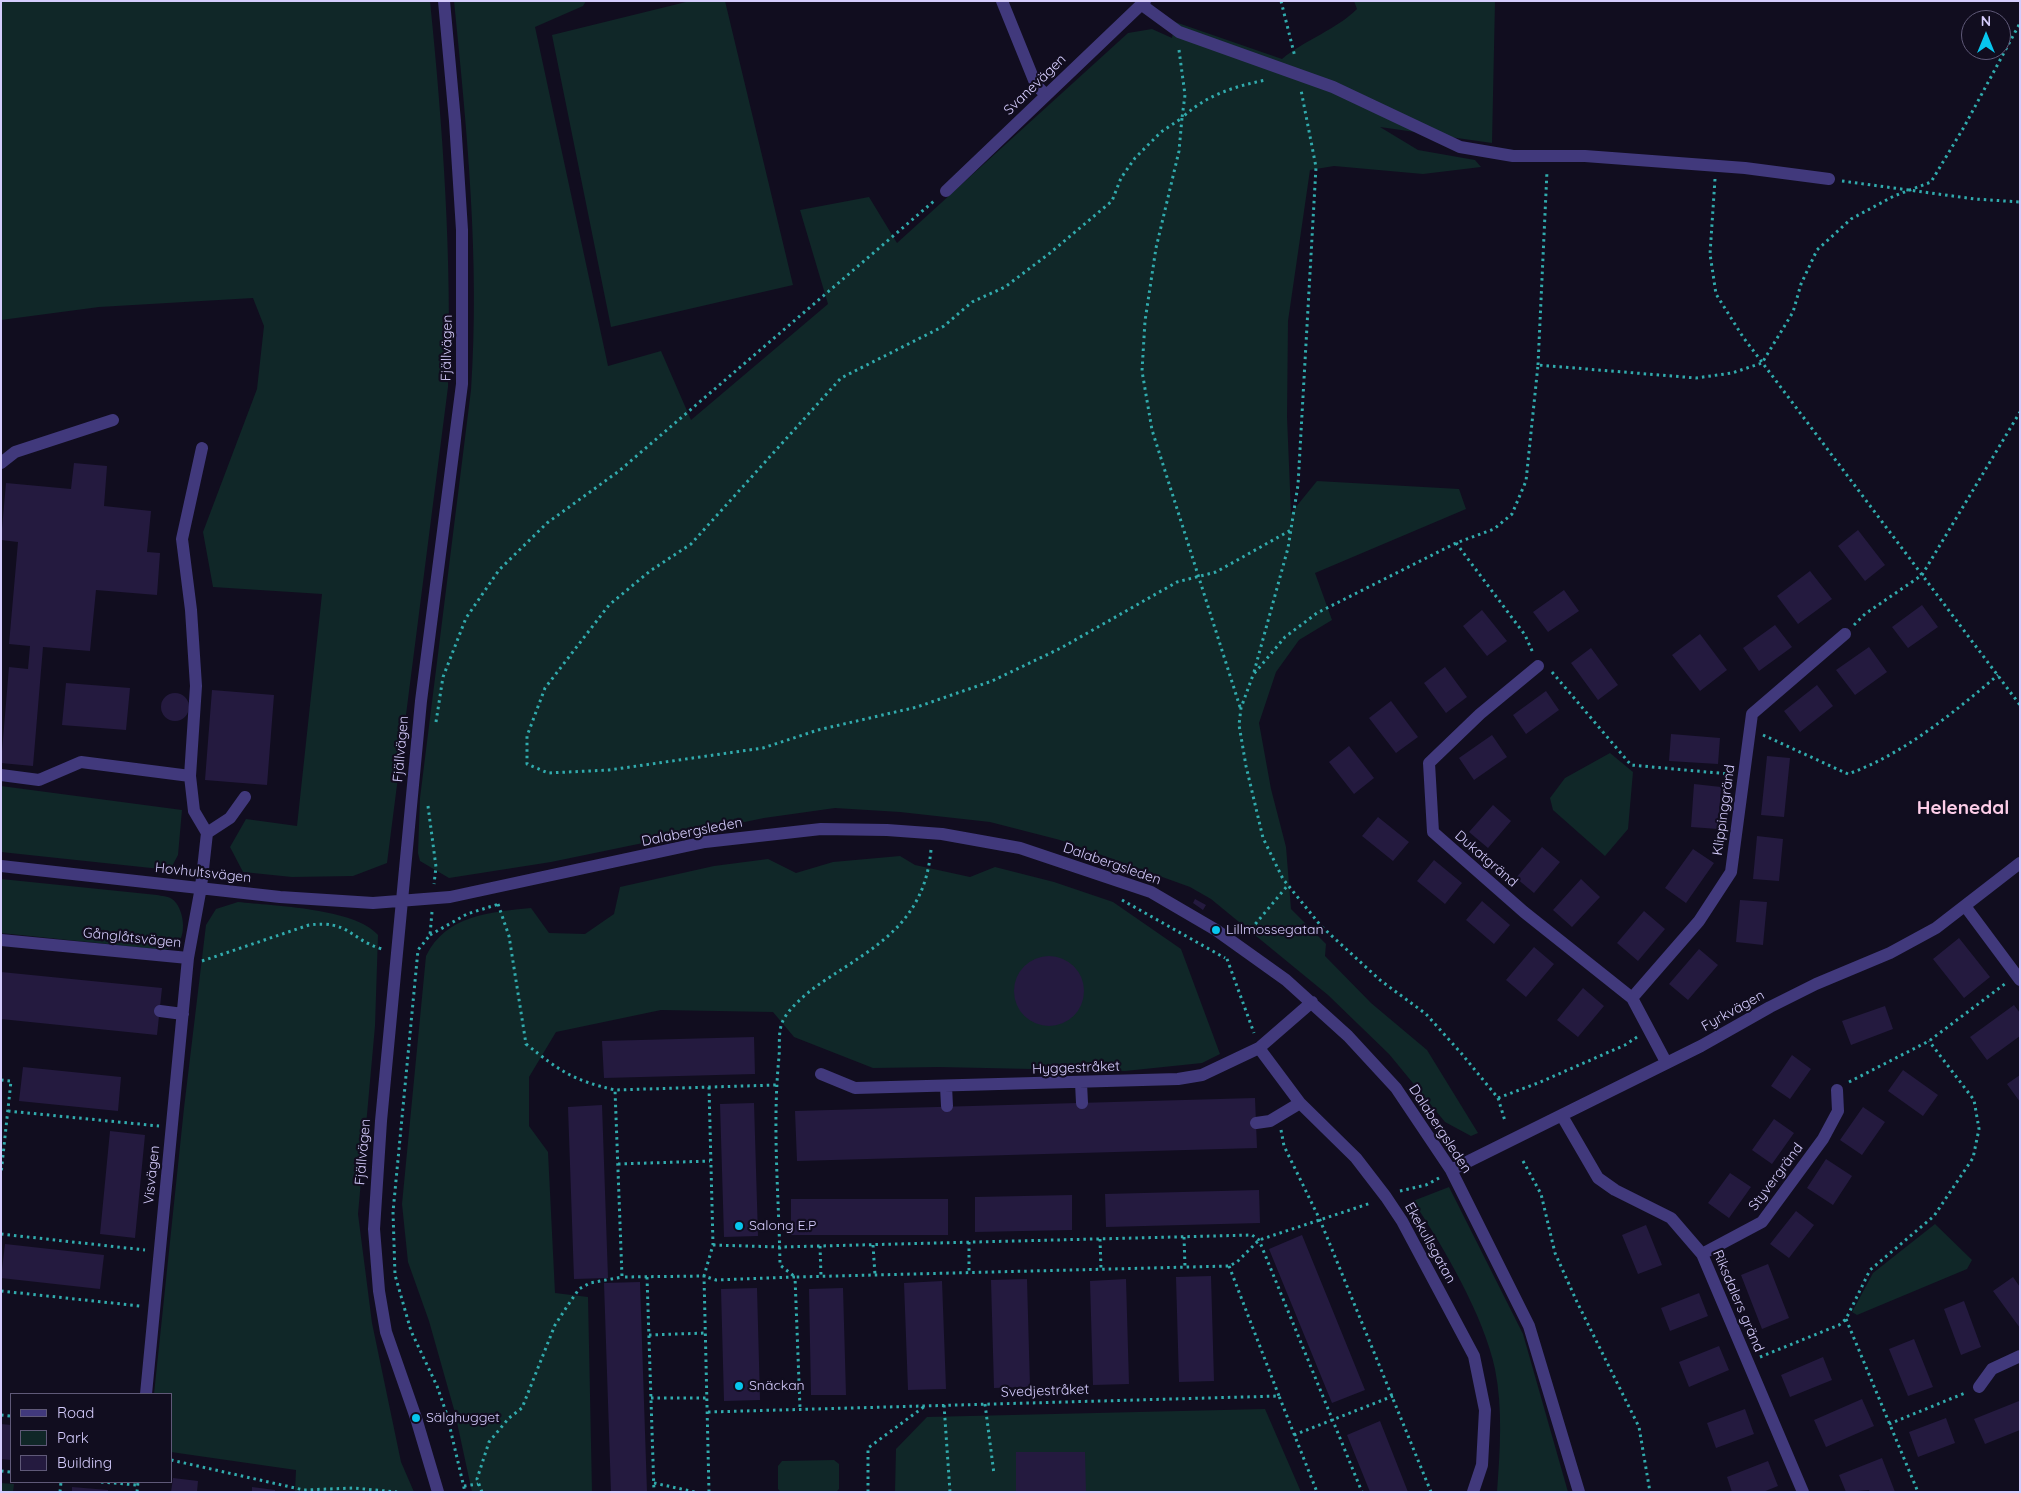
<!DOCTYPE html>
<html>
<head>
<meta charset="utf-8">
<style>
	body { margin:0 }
	#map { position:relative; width:2021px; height:1493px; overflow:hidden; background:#110d1f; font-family:Quicksand,sans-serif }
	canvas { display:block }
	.frame { position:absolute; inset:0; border:2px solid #d5ccfd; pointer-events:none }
	.legend { position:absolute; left:10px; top:1393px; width:162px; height:90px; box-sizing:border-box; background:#110d1f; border:1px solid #5f5978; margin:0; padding:6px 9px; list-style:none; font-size:15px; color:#d5ccfd }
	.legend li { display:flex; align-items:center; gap:10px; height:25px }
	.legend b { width:25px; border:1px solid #5f5978 }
	.north { position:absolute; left:1961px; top:10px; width:50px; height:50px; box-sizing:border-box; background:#110d1f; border:1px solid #5f5978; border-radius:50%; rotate:0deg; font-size:14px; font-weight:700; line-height:20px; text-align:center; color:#d5ccfd }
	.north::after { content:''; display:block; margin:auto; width:18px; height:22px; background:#07c6ee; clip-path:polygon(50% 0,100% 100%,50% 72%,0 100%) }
</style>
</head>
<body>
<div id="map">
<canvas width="2021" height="1493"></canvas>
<div class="frame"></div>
<ul class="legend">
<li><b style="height:6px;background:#41397c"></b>Road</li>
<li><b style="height:14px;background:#102728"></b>Park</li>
<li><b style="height:14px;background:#241a3f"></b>Building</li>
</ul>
<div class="north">N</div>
</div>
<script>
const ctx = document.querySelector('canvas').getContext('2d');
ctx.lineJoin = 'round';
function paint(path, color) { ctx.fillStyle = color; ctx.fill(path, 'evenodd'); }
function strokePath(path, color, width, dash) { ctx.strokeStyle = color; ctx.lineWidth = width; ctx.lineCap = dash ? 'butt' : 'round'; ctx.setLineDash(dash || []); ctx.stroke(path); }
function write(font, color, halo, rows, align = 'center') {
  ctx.font = font + ' Quicksand,sans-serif'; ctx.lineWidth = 4.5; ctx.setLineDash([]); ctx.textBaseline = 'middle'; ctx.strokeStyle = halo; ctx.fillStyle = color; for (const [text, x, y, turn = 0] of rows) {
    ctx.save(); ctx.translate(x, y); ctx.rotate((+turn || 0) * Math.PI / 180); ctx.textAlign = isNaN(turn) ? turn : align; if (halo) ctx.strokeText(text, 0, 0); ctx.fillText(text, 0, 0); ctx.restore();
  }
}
paint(new Path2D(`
	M1,1H430C443,129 452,258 448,387L387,863L353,876L292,877L243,872L230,847L246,819L297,826L322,594L213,587L203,532L257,389L264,326L253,298L99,307L1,320Z
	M454,1H586L583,6L535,27L608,366L661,351L691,420L828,304L800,210L869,197L897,243L1128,33L1152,29L1172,38L1175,22L1282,59C1306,39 1336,30 1357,9L1354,1H1495L1492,143L1380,127L1418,150L1475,160L1481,167L1423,174L1334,166L1310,170L1288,321L1287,417L1291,513L1317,481L1459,489L1466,509L1315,573L1332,620L1299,640L1276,672L1259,723L1271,789L1286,847L1291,909L1326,944L1325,956L1371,1003L1427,1050L1478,1133L1471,1136L1445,1122L1389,1054L1328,995L1211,899L1190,887L1060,840L990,822L900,812L835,808L764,818L551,862L449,878L420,861L418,853L420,798L471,390C480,261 467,130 454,1Z
	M690,1H725L793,285L611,327L552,35Z
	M1610,753L1633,772L1628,829L1605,856L1553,810L1550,798L1565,778Z
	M1,786L182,810L178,855L170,870L1,852Z
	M900,856L915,865L970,877L995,867L1054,882L1113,902L1181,949L1220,1054L1202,1063L1125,1071L939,1067L873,1068L794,1037L773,1012L661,1010L556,1032L529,1077V1126L548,1152L555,1293L588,1297L592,1492H472L455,1413L429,1321L408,1262L402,1204L426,956C446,915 490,912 531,908L549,933L585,934L614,914L620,887L714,866L768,859L796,873L833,862Z
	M1,879L157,895C161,896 168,896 172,899C184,907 188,937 175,946C172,948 167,949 164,950L1,933Z
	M238,902C273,906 355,908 378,935L375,1026L358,1214L372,1323L401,1462L414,1492H295L296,1470L171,1452V1394H154L184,1108L206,925L216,909Z
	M1449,1187L1523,1334L1568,1492H1497C1500,1452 1503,1409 1495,1369C1484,1316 1443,1246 1413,1201Z
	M1935,1224L1972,1260L1967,1269L1857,1315L1852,1312L1873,1273Z
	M1265,1409L1301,1492H895L896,1449L927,1417Z
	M834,1460L839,1464V1489L836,1492H781L778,1489V1466L782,1461Z
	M1,1483L14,1484L13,1492H1Z`), '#102728');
paint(new Path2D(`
	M74,463L107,466L104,506L151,511L147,552L160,553L157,595L96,590L90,651L43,647L33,766L1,763L9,667L28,669L30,646L9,644L18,542L1,540L6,483L71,489Z
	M1858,530L1885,565L1865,581L1838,546Z
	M1810,571L1832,599L1798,624L1777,596Z
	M1564,590L1579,611L1548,632L1533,612Z
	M1922,605L1938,627L1908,648L1892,627Z
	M1482,610L1507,641L1487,656L1463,626Z
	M1775,625L1792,647L1759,671L1743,648Z
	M1700,634L1727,670L1700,691L1672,655Z
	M1869,647L1887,672L1855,695L1836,670Z
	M1591,648L1618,685L1598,700L1571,663Z
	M1445,667L1467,697L1446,713L1424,683Z
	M66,683L130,688L126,730L62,725Z
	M1817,685L1833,706L1800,732L1784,711Z
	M212,690L274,695L267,785L205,780Z
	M1546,691L1559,710L1526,734L1513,715Z
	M161 707a14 14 0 1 1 28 0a14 14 0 1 1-28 0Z
	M1391,701L1418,737L1396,753L1369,718Z
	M1671,734L1720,738L1718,764L1669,761Z
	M1492,735L1507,757L1474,780L1459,758Z
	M1349,746L1374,778L1354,794L1329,762Z
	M1767,756L1790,758L1784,817L1761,815Z
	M1694,784L1721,787L1718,829L1691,827Z
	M1493,805L1511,821L1488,848L1469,832Z
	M1378,817L1409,842L1393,861L1362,836Z
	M1757,836L1783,839L1779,881L1753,879Z
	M1542,847L1560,862L1534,893L1516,878Z
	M1693,849L1714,863L1686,903L1665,888Z
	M1434,860L1462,883L1445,904L1417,881Z
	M1581,879L1600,897L1572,927L1553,910Z
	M1195,899L1206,905L1203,910L1193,903Z
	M1740,900L1767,902L1763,945L1736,942Z
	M1482,901L1510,925L1494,944L1466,920Z
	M1644,911L1665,929L1638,961L1617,943Z
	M1959,938L1990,977L1964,998L1933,959Z
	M1534,947L1554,964L1526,997L1506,980Z
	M1699,949L1718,965L1688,1000L1669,984Z
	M1014 991a35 35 0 1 1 70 0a35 35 0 1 1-70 0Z
	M1,972L162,988L157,1035L1,1019Z
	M1583,988L1604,1006L1578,1037L1557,1020Z
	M2014,1005L2020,1013V1036L1987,1060L1970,1037Z
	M1885,1006L1893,1029L1851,1045L1842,1021Z
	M754,1037L755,1074L604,1078L602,1041Z
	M1792,1055L1811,1069L1790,1099L1771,1086Z
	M23,1067L121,1077L118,1111L19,1101Z
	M1903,1070L1938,1095L1923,1116L1888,1091Z
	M2020,1075V1102L2007,1084Z
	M1255,1098L1257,1148L797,1161L795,1111Z
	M754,1103L758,1236L724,1237L720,1104Z
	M602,1105L608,1278L574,1279L568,1107Z
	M1863,1107L1885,1122L1862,1155L1840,1140Z
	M1774,1119L1794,1133L1772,1164L1752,1150Z
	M110,1131L145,1135L135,1238L100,1234Z
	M1826,1159L1852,1176L1833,1205L1807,1188Z
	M1730,1173L1751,1187L1729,1218L1708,1203Z
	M1259,1190L1260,1223L1106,1227L1105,1194Z
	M1072,1195V1230L975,1232V1197Z
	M791,1199H948V1235H791Z
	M1796,1211L1814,1225L1789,1258L1770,1244Z
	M1646,1225L1662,1265L1638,1274L1622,1235Z
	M1302,1235L1365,1390L1332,1403L1269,1249Z
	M5,1244L104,1255L100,1289L1,1278Z
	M1768,1264L1789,1318L1762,1329L1741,1275Z
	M1211,1276L1214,1381L1179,1382L1176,1277Z
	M2013,1277L2020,1287V1328L1993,1291Z
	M1027,1279L1030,1387L994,1388L991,1280Z
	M1126,1279L1129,1384L1093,1385L1090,1281Z
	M942,1281L946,1389L908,1390L904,1283Z
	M640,1282L647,1492H611L604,1283Z
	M757,1288L760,1400L724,1401L721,1289Z
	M843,1288L846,1395H811L809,1289Z
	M1699,1293L1708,1316L1670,1331L1661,1308Z
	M1964,1301L1981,1347L1961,1355L1944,1309Z
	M1914,1339L1933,1387L1908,1396L1889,1349Z
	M1719,1346L1729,1370L1689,1387L1679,1362Z
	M1823,1357L1832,1380L1790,1397L1781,1375Z
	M1862,1399L1874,1426L1826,1447L1814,1420Z
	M2019,1401L2020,1430L1985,1444L1974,1419Z
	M1745,1409L1754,1434L1716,1448L1707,1423Z
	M1946,1418L1955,1443L1918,1457L1909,1432Z
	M1380,1421L1408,1492H1370L1347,1435Z
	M1,1424L11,1425V1460L1,1459Z
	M1016,1452H1085L1086,1492H1016Z
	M1882,1458L1895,1492H1870L1869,1490L1846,1492L1839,1475Z
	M1768,1461L1778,1486L1763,1492H1732L1727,1477Z
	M173,1478L198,1481L197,1492H171Z
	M72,1487L108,1490V1492H72Z
	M252,1487L275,1490V1492H252Z`), '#241a3f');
strokePath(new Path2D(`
	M1281,1L1295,57
	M1179,50L1185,95L1182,118L1161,132L1135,158L1121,178L1112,201L1050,253L1005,287L972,302L944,326L841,378L691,544L650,571L609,605L545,688L527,736V764L548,773L609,770L763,748L818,730L917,707L992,681L1061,648L1177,582L1216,572L1291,530
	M1715,179L1710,254L1716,294L1743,337L2020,705
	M1842,181L1975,199L2020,202
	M1538,365L1547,171
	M1456,543L1525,635L1533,653
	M1854,625L1865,614L1922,575L2020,412
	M1254,672L1288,548L1298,485L1316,167L1301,90
	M1552,672L1631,765L1729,774
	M1240,707L1152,430L1142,371L1145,321L1156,248L1179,151L1182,118C1204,96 1235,86 1266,80
	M436,722L443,677L466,618L499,570L547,523L619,471L934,201
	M1763,735L1848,774C1904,754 1953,713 1998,675
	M428,806L436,867L434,884
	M931,850C924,924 876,946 821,983C809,991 787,1009 782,1023C778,1033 780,1047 779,1057C772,1126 779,1196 780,1265L795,1277L1229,1266L1237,1262L1259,1240L1371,1203
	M1122,900L1225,958
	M498,904L509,936L526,1044C560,1071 572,1080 615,1090
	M432,912L430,935L418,950L393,1212L395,1275L411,1331L437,1386L447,1415L465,1492
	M1247,934L1288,885
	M430,935L467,914L499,904
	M1227,959L1254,1033
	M202,961L309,925C350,920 349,939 382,949
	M1637,1037L1625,1045L1538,1083L1498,1098L1461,1053L1426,1014L1380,980L1321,926L1283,879L1263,838L1246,766L1239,725L1241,708L1253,675L1285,637L1317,613L1456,543L1494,529L1512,514L1526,481L1538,365L1696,378L1732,373L1762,363L1793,312L1801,284L1817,250L1851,219L1894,196L1931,182L1964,127L2020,23
	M1,1080L11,1081L1,1174
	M1849,1082L1929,1041L2006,983
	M709,1087L713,1245L704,1276L716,1280L795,1277L800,1408
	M1498,1098L1505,1121
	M8,1111L159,1126
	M1281,1130L1284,1146L1320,1220L1431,1492
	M1523,1161L1541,1194L1555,1253L1577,1302L1639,1427L1650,1492
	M618,1164L710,1161
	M1400,1191L1426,1185L1439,1178
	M1,1234L145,1250
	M1184,1237L1185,1267
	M1100,1239L1101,1269
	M969,1242V1273
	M713,1245L780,1247L1252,1235L1259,1240L1362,1492
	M873,1245L875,1275
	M820,1246L821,1276
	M1229,1266L1279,1396
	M647,1277L654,1492
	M1,1291L140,1306
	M1846,1319L1918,1492
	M649,1335L706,1333
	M1760,1357L1839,1325L1846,1319L1870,1270L1934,1216L1973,1158L1979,1129L1974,1100L1929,1041
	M651,1398H707
	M985,1404L994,1474
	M944,1405L950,1492
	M708,1412L1279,1396L1317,1492
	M1,1415L11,1416
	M1889,1424L1965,1393
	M1294,1435L1393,1396
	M171,1460L304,1490L353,1488L397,1492
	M1,1471L11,1472
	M101,1482L137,1485
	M654,1483L695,1492
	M464,1486L478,1484
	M60,1492L61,1482
	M137,1492L138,1482
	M482,1492L477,1479L489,1442L509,1418L522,1408L555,1325L568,1305L579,1289L590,1283L622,1277
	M709,1492L704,1276L622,1277L615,1090L776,1085
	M868,1492V1448L925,1406`), '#31abad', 3, [2.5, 4]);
strokePath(new Path2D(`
	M1002,1L1036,85L1046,95
	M1142,5L1179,32L1333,87L1460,147L1513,156H1585L1745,168L1829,179
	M946,191L1145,1
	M1,463L15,452L113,420
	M1538,666L1480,714L1429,763L1433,832L1524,912L1632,998L1666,1062
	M1,775L39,780L81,762L190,776L194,811L207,833L201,887L188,958L1,940
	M190,776L196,686L191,610L182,539L202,448
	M207,833L230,818L245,797
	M1,866L280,897L373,903L450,897L705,842L821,829L887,830L942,834L1020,848L1151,892L1216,930L1286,980L1348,1036L1396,1088L1451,1170L1529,1326L1579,1492
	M1965,906L2020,980
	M1632,998L1699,921L1731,872L1752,714L1845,634
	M160,1011L183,1014
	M1259,1048L1300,1103L1356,1158L1386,1197L1402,1221L1474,1356L1485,1410L1482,1465L1473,1492
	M821,1074L855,1088L1178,1079L1202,1075L1259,1048L1312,1002
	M1081,1083L1082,1103
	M946,1086L947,1106
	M1562,1116L1598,1178L1615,1190L1671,1218L1702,1254L1803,1492
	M1256,1123L1270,1121L1300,1103
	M1451,1170L1701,1046L1770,1007L1816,984L1890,953L1936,928L2020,863
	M1702,1254L1762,1222L1823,1139L1838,1111L1837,1090
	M1979,1387L1992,1369L2020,1356
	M146,1394L188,958
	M438,1492L416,1418L386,1332L379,1291L374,1229L381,1121L421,701L462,384V230L455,121L444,1`), '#41397c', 12);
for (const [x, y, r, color] of [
	[1216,930,5,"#07c6ee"],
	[739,1226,5,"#07c6ee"],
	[739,1386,5,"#07c6ee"],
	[416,1418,5,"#07c6ee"]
]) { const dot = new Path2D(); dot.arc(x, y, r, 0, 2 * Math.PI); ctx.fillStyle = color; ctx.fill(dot); strokePath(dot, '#110d1f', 2); }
write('14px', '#d5ccfd', '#110d1f', [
	["Svanevägen",1035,85,-44],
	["Fjällvägen",447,348,-89],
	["Fjällvägen",401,749,-85],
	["Klippinggränd",1724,810,-82],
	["Dalabergsleden",692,832,-11],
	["Dukatgränd",1486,859,41],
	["Dalabergsleden",1112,864,19],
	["Hovhultsvägen",203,873,6],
	["Gånglåtsvägen",132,938,6],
	["Fyrkvägen",1733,1011,-29],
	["Hyggestråket",1076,1068,-2],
	["Dalabergsleden",1440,1129,57],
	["Fjällvägen",363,1152,-85],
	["Visvägen",152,1175,-84],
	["Styvergränd",1776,1177,-53],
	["Ekekullsgatan",1430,1243,61],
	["Riksdalers gränd",1738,1301,67],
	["Svedjestråket",1045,1391,-2]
]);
write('14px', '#d5ccfd', '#110d1f', [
	["Lillmossegatan",1226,930],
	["Salong E.P",749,1226],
	["Snäckan",749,1386],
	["Sälghugget",426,1418]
], 'left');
write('bold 19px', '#fecee9', '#110d1f', [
	["Helenedal",1963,808]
]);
</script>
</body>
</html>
